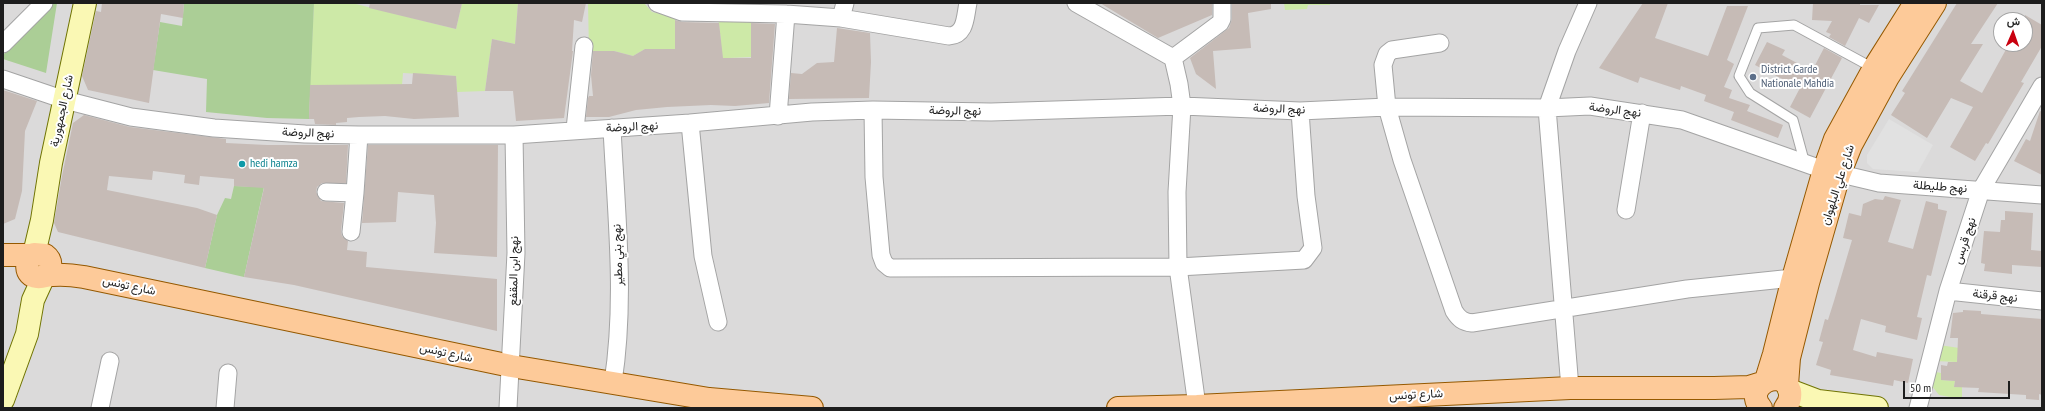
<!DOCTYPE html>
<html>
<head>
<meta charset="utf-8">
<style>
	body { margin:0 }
	#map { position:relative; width:2045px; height:411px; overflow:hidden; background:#eee9e2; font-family:"PT Sans Narrow",Vazirmatn,sans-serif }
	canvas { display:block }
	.frame { position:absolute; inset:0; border:4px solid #1d1d1d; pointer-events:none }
	.north { position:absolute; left:1993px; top:12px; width:40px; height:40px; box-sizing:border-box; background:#fff; border:1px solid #a5a5a5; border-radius:50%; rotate:2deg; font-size:11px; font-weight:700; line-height:16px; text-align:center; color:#1d1d1d }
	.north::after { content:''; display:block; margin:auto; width:14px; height:18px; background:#c9000f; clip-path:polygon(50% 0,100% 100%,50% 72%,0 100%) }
	.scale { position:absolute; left:1903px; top:381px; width:107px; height:18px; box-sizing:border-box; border:2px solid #1d1d1d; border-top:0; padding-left:5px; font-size:12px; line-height:14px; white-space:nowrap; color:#1d1d1d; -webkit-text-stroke:3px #fff; paint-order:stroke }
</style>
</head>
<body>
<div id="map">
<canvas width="2045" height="411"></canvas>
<div class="frame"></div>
<div class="north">ش</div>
<div class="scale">50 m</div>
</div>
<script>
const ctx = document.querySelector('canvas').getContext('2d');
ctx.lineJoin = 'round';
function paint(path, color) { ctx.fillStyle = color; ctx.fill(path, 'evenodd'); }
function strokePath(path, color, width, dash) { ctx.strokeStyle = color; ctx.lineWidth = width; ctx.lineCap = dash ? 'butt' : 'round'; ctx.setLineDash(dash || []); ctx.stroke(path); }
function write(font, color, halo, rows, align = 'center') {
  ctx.font = font + ' "PT Sans Narrow",Vazirmatn,sans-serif'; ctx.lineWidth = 4; ctx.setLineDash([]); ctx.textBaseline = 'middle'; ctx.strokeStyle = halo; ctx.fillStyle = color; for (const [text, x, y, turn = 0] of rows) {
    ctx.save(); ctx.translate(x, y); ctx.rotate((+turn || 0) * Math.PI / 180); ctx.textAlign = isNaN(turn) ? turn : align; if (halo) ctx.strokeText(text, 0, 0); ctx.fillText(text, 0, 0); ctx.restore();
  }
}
paint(new Path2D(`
	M3,3H2042V408H3ZM2001,20H2025V44H2001Z`), '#dbdada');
paint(new Path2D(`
	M314,3H352L456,29L462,3H518L515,44L492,39L485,91L457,92L456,76L403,73L402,85H310Z
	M588,3H644L652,12L675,17V49H645L633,56L614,51H589Z
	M1284,3H1330V5H1308L1307,9L1285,10Z
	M751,16V57L728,58L727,66L710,65L721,41L718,18Z
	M1939,345L1973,350L1957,358V362L1936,361V372L1941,373V380L1955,381L1954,387H1962V399L1939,395L1932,386Z`), '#cde9a7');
paint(new Path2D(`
	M54,3H57L46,73L3,59V55Z
	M184,3H314L309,119L267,118L206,112L207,79L153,70L160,22L182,26Z
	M234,186L264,187L244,277L205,268L217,215L225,198L231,199Z`), '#abce96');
paint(new Path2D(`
	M1889,119L1933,145L1918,172L1873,169L1867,163V155Z`), '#e1e1e1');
paint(new Path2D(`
	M102,3H184L183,18L161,14L149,103L88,90L82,76L96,11L101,12Z
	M370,3H462L456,29L369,8Z
	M518,3H586L582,22L574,20L572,51H573L564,118L516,121L513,91H485L492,39L515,44Z
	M1100,3H1212V15L1158,38Z
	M1232,3H1271V9L1248,13L1251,48L1213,51L1216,89L1196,74L1190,58L1229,28L1232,19Z
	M1643,3H1668L1655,38L1708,56L1727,6H1748L1727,60L1734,64L1724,87L1732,90L1729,98L1750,105L1747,111L1783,125L1778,138L1731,120L1734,112L1704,101L1706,95L1681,86L1680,90L1640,77L1638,83L1599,68Z
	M1813,3H1860V5H1879L1869,23L1859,18L1845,46L1829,37L1831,34L1826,32L1832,21L1812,20Z
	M1957,3H1998L1971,44H1983L1960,81L1982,93L2009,44H2025V15L2042,25V46L2021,82L2024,83L1988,144L1986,143L1975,161L1950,147L1973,107L1951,98L1927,138L1891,115L1905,93L1902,91Z
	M675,20L682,22L719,23L723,58H751V23L775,24L769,103L735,106L711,105L667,107L636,110L609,117H586L588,98L589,96H593L591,75L593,51H614L633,56L645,49H675Z
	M837,28L870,33L871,62L869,98L789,99L791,73L802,74L817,63L834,62Z
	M1767,42L1785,50L1782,55L1812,71L1824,48L1842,58L1810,118L1790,107L1800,88L1755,65Z
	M413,73L456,76L459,117L414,119L385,116L359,117L347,118V122L336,123V125L315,124L314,119H309L310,85L412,84Z
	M3,90L37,101L25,131L22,191L15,219L3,224Z
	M2040,111L2042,112V175L2014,161L2026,139L2030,141Z
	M84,115L130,127L226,139V143L267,145H348L346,183H322L317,187L316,192L321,201L344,203L341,231L342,236L348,241L347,250L367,252L366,267L497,279V331L294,285L244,277L264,188L234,186V179L200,176L199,185L184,183L185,175L153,171L152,180L109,176L107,190L197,208L217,215L205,268L58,232L54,223L62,176L73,123Z
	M368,145H498L497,257L434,253L436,223L434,195L398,192L396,222L362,223Z
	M1885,196L1901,200L1888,242L1913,249L1926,201L1938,204V209L1947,211L1931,276L1927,275L1917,317L1922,318L1917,340L1885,332L1886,326L1861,319L1853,350L1876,357L1877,352L1913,359L1908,383L1894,380L1893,386L1830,375L1831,370L1816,365L1823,342L1819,341L1825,319L1828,320L1834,301L1852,240L1843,238L1849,213L1861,216L1863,204L1875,199L1883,200Z
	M2005,211L2033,213L2031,250L2042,251V267L2012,265V274L1984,271L1985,264L1981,263L1984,231L2000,232L2001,220H2005Z
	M1963,310L1981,311V314L2042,319V395L2039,394V400L2026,399V395L1978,392L1979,388L1954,387L1955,381L1941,380V365L1947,366L1948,362H1957L1958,338H1950L1953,313L1963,312Z`), '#c6bbb6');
const lane = new Path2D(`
	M1805,164L1793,120L1750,93L1739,76L1758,28L1794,25L1875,69`);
const street = new Path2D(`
	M657,3L682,12L786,14L841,18L845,3
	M1076,3L1173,58L1179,84L1182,106L1177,192L1178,267L1197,406
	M841,18L949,36C966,35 965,17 968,3
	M1440,43L1392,50L1387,54L1383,65L1387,107L1402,160L1454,311C1459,319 1463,322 1472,323L1687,289L1793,278
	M3,44L44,3
	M1173,58L1220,23L1222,19V3
	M3,79L65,100L131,117L214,128L305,134L359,135H514L690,123L812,112L873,110L991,112L1182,106L1300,111L1387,107L1547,108L1590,106L1682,120L1824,170L1879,183L2042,195
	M873,110L874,177L881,255L884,263L890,268L1178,267L1304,260L1313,248L1306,196L1300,111
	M778,116L786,14
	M690,123L703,256L718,322
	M612,128C616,212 626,299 613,382
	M575,129L584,46
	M326,192L355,193
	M1626,210L1642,113
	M351,232L355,193L359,135
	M1948,291L2042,301
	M1570,388L1547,108L1567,51L1588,3
	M100,408L110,361
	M225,408L228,373
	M508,408L516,253L514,135
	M1918,408L1948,291L1981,190L2042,86`);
const secondary = new Path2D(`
	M34,254L42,220L51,163L85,3
	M1789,390L1818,401L1877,408
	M3,400L27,334L33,300L44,276`);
const primary = new Path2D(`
	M3,255H32
	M46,275C52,269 52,260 45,255L34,254C25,260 24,276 37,277C42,278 47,275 52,275C63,274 73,275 84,277L511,366L709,399L812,408
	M1766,380L1774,354L1793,278L1824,170L1835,139L1874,68L1915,3
	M1787,385L1789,358L1808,283L1839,175L1851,145L1888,77L1935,3
	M1118,408L1197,406L1570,388H1714L1749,387L1762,383
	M1761,408C1742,387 1782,365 1790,391C1791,397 1789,403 1785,408`);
strokePath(lane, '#a4a4a4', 11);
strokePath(street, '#a4a4a4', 19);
strokePath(secondary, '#707403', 24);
strokePath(primary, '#955900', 24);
strokePath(lane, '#fff', 9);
strokePath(street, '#fff', 17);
strokePath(secondary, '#faf8b4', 22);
strokePath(primary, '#fdca99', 22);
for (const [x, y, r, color] of [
	[1753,77,4,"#5c6f8a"],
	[242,164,4,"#0f9aa8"]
]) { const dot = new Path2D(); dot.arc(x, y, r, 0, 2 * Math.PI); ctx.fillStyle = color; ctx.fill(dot); strokePath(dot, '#fff', 1.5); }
write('12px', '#4e5e75', '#fff', [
	["District Garde",1761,70],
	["Nationale Mahdia",1761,84]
], 'left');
write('12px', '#1d1d1d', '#fff', [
	["نهج الروضة",1279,109,2],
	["نهج الروضة",1615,110,7],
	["شارع الجمهورية",62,111,-78],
	["نهج الروضة",955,111,1],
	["نهج الروضة",632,127,-3],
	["نهج الروضة",308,133,2],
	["شارع علي البلهوان",1838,185,-72],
	["نهج طليطلة",1940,187,4],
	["نهج قربس",1965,241,-72],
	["نهج بني مطير",618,255,-92],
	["نهج ابن المقفع",514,271,-89],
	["شارع تونس",129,286,12],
	["نهج قرقنة",1995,296,6],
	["شارع تونس",446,353,12],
	["شارع تونس",1416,395,-3]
]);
write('12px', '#0d838f', '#fff', [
	["hedi hamza",250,164]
], 'left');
</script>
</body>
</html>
